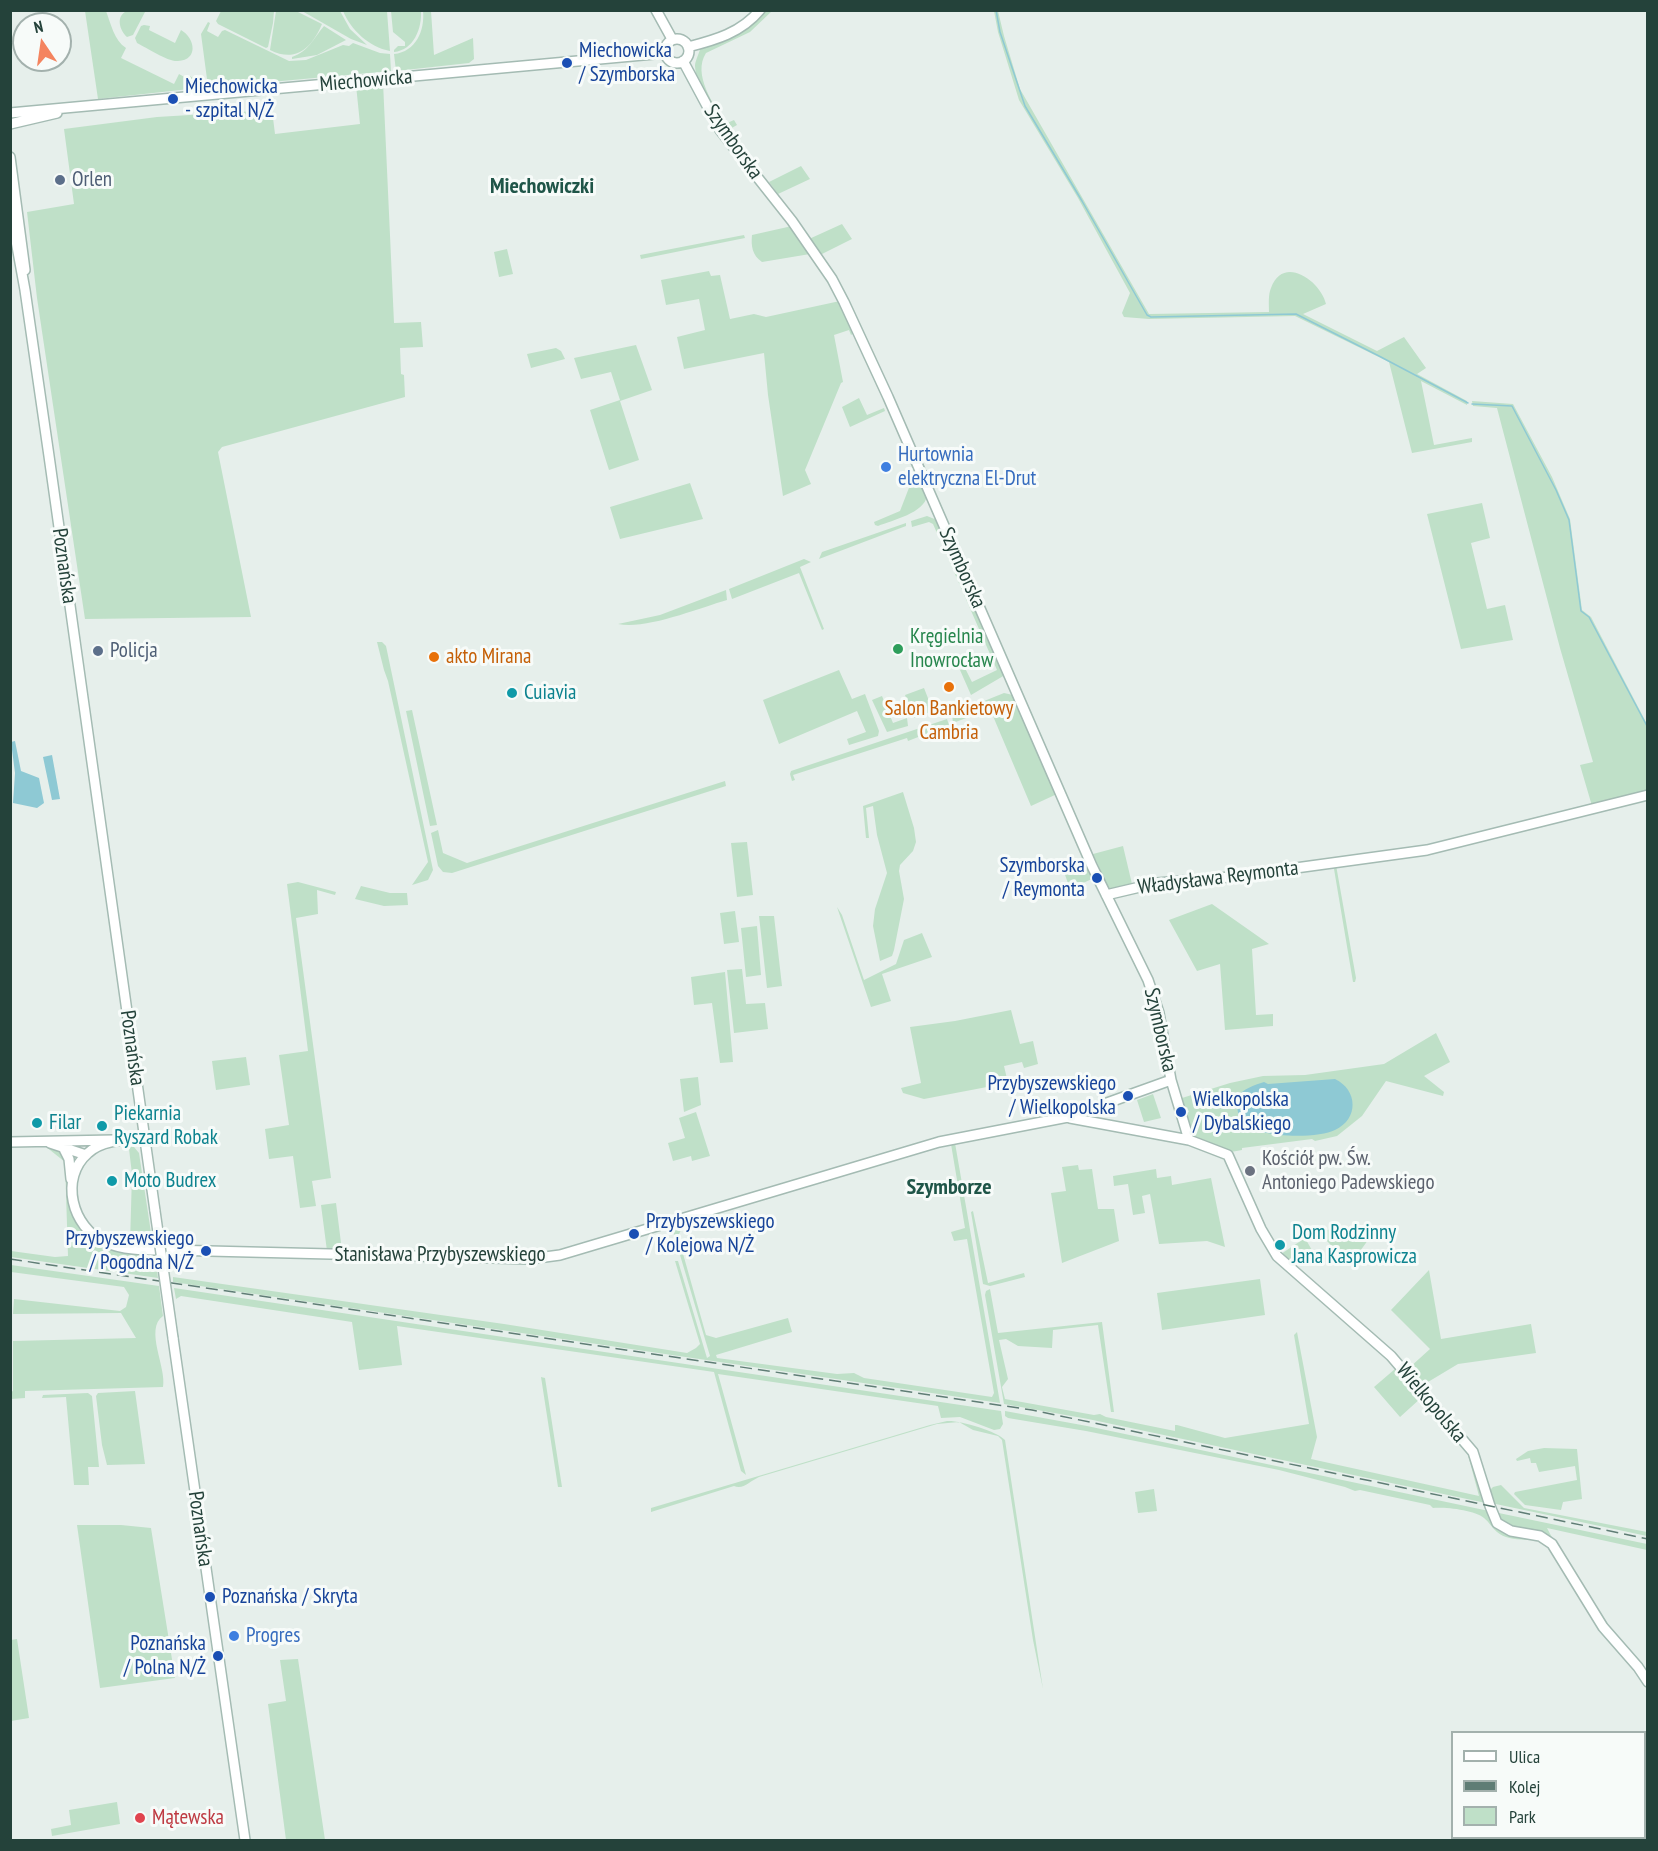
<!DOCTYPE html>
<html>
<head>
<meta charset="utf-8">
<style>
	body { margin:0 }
	#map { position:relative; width:1658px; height:1851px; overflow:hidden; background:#e6efeb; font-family:"PT Sans Narrow",sans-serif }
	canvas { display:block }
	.frame { position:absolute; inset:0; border:12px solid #24423a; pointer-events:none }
	.legend { position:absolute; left:1451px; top:1731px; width:195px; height:108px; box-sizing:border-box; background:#f7fbf9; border:2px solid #a3b1ad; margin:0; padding:8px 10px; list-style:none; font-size:18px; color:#24423a }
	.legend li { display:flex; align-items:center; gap:12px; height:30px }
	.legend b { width:30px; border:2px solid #a3b1ad }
	.north { position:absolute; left:12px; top:12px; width:60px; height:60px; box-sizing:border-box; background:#f7fbf9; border:2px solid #a3b1ad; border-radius:50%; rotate:347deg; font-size:16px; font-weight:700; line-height:24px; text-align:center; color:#24423a }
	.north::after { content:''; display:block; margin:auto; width:21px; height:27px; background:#f4845f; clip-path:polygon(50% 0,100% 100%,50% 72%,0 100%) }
</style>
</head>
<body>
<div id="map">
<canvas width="1658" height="1851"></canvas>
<div class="frame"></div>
<ul class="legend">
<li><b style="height:8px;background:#fff"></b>Ulica</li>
<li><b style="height:8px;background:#5f7d75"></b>Kolej</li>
<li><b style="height:16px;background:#bfe0c8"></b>Park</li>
</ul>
<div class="north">N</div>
</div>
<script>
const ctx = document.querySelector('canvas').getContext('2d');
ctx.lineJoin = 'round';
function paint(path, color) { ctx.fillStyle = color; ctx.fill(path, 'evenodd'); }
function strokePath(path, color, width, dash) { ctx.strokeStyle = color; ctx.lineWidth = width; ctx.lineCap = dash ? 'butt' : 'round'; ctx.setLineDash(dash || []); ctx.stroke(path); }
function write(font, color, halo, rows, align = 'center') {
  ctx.font = font + ' "PT Sans Narrow",sans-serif'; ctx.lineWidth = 6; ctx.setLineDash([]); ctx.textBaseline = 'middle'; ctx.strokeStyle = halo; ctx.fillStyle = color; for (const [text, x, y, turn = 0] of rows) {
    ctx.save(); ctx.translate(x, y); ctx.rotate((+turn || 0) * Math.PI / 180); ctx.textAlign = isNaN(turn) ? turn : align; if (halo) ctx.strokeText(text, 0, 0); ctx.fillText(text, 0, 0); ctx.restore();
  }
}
paint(new Path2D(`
	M85,11H106C111,24 114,40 126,48L121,58L174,84L179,74L188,79L190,76L199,82V88L98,99Z
	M142,11L145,12L133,35L127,37C120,31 115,16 127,11C131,9 137,11 142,11Z
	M221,11H274L273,23L268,47L266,48L218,24L216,21Z
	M276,11H296L322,24C312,48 296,63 270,50Z
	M302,11H340L350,29L367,45L351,39Z
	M343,11H387L390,51C369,47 351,30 343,11Z
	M391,11H421C422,28 414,50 394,52V50L398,46H405V42L393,32Z
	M423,11H431L434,55L473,38L474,59L469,63L396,71L394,54C416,52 425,30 423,11Z
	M764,11H772L750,32L706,53C692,75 714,104 725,124L734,120L737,125L730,129L746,149L743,153C726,132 696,93 695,66C695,61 699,54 700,49L727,39Z
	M994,11H998L1004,36L1020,89L1149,314L1269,312C1269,304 1268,295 1271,288C1283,254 1321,281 1326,304L1303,314L1377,351L1404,337L1426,368L1417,374L1467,401V405L1421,381L1434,445L1472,438V442L1412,453L1389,362L1295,316L1149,319L1124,317L1122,313L1130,293L1078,198L1019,100L998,32Z
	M208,22L210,23L207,31L218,37L222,31L225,30L289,61L306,60L343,45L349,46L353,43L380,53L390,54L391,71L216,87L211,85L207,79L201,34Z
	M144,25L150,26L149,30L175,43L181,30C195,38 199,60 178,61C168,62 147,48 137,43L135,38L141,26Z
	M324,26L346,40L317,55L292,59V57C309,51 313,39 324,26Z
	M383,82L394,323L421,322L423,347L400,348L401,374L404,375L405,397L222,447L218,452L251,617L85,619L37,298L27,212L74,204L64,129L157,117L272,110L275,134L360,124L356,85Z
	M801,166L810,179L778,194L769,182Z
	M842,224L852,239L820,255L809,239Z
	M792,226L810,254L762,262C752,255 751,246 752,235Z
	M744,235L745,238L641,259L640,255Z
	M507,249L513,274L499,277L494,252Z
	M709,271L711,276L720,275L730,319L754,314L766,317L840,301L855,332L851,335L849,330L834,335L843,382L841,383L805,470L811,484L783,496L768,395L764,353L684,369L677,337L705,330L699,299L666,305L661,280Z
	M636,345L652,390L620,401L639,460L609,470L590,410L620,400L611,372L581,379L574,358Z
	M556,348L561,351L565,359L531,368L527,354Z
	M859,398L867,415L884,408L885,411L850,427L842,407Z
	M1472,401L1513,404L1552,477L1570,519L1582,610L1591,617L1647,724V793L1592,806L1580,765L1593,762L1560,648L1497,408L1473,406Z
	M919,477L927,496C924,513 893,520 878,526L875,525L874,522L900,511L912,480Z
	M690,483L703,519L620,539L610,507Z
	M1482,503L1490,538L1471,543L1487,609L1505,605L1513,640L1461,649L1427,514Z
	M927,516L937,520L996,653L992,654L994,659L998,658L1005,675L971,695L960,670L965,668L972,682L997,670L933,524L929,522L912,527L911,521Z
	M906,523V526L819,559L822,552Z
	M804,559L811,562L800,567L824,629L822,630L799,573L732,599L729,589Z
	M726,590L727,600C699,608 646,630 618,624L660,615Z
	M377,642H382L386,646L433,870L428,880L412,885L428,862L388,681L384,670Z
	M839,670L852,699L865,694L879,731L878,736L849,745L847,739L866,732L857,711L779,744L763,700Z
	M924,688L933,711L914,718L905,695Z
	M1004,693L1013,695L1057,794L1031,806L990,709L953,723L952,714Z
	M882,696L893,723L907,718L908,726L887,732L872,700Z
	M412,710L437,825L430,826L406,711Z
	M947,719L949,725L908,741L907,738L793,775L795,780L792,781L790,774L791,771Z
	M725,781L726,786L452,873L443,872L438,866L431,833L438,830L443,853L467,863Z
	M903,792L914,828L916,842L913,851L900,865L899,871L904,899L894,950L892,956L880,961L873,926L875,909L887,873L877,835L873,806L866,808L869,838H866L863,806Z
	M747,842L753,895L737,897L731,843Z
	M1123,846L1132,884L1109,889L1093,854Z
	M1086,861L1094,878L1070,889L1063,869Z
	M1336,865L1356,978L1355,982H1353L1334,869Z
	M298,882L336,892L335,895L317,890L318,914L296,918L331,1178L312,1181L316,1206L300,1208L293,1156L269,1159L265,1129L289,1125L279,1055L308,1051L287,884Z
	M361,886L390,893H407L408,905L384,906L355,899Z
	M1212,904L1269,944L1252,949L1256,1015L1273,1014V1026L1225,1030L1220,964L1197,971L1169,920Z
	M837,907L842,915L864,980L896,964L904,940L922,933L932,957L882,974L891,1001L871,1007Z
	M735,911L739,942L724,944L720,913Z
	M759,916H774L782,986L767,988Z
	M757,926L761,975L746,977L741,928Z
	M742,969L746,1004L765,1003L768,1029L734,1033L727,970Z
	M725,972L733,1062L720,1063L712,1003L694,1005L691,977Z
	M1011,1010L1020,1044L1033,1041L1038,1064L1024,1068L1022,1062L1004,1066L1008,1083L924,1099L903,1093L901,1088L921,1083L910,1027L955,1021Z
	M1436,1033L1450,1062L1424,1076L1444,1092L1443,1096L1386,1081L1362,1116L1337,1136L1315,1141L1312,1139L1242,1148V1150L1231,1152L1196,1139L1192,1135L1186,1113L1189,1112L1187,1107L1185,1108L1182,1098L1230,1083L1263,1076L1305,1075L1384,1064Z
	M246,1057L250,1085L216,1090L212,1061Z
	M698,1077L701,1105L684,1112L680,1079Z
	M1153,1094L1161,1118L1144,1122L1137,1100Z
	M696,1112L710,1156L692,1161L691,1156L673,1161L668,1143L685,1138L679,1118Z
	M955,1143L1000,1403L173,1282V1277L504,1324L687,1353L696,1348L700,1344L675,1261H678L707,1358L710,1356L672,1228L708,1217L709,1220L704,1219L682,1228L678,1236L706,1335L716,1338L788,1318L792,1332L716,1355L717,1358L837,1374L854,1373L864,1378L992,1397L994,1393L967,1239L954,1241L951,1232L965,1228L951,1144Z
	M45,1144L56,1147L65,1156L72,1209L77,1224L85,1233L154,1253L158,1278L11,1257V1251L55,1257L68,1256L65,1162L45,1146H11Z
	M127,1147H134L139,1153L153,1246L130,1244L132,1174L129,1149Z
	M1078,1165L1079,1170L1092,1169L1098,1209H1114L1119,1241L1062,1263L1051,1193L1066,1191L1062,1167Z
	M1156,1169L1157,1178L1171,1176L1172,1185L1211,1178L1225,1247L1207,1241L1159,1244L1150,1194L1142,1196L1145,1213L1133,1215L1128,1184L1114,1186L1113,1176Z
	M336,1203L342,1251H327L321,1205Z
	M973,1211L988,1283L1024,1273L1025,1277L990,1286L983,1284L971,1212Z
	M1361,1228L1376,1229L1350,1265L1327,1241L1325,1230Z
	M1305,1238L1313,1252L1295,1265L1304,1273L1303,1275L1281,1254Z
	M11,1265L159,1286L163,1316C144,1329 167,1368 163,1387L25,1391V1398L11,1399V1392L13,1391V1341L136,1338L121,1313L13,1314L14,1299L120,1311L126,1307L129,1295L124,1287L11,1272Z
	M1429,1270L1441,1339L1531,1324L1536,1353L1458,1364L1423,1385L1409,1368L1430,1349L1391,1310Z
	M1260,1279L1265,1315L1162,1330L1157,1293Z
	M174,1288L1001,1411L1003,1424L1000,1429L994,1430L960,1417L941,1418L938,1406L718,1374L746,1475L741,1471L714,1372L397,1326L402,1365L359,1370L352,1322L181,1296L176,1299Z
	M990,1289L998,1333L1102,1322L1114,1412H1111L1098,1325L1053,1330L1052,1348L1018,1346L1006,1339L999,1340L1008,1379L1002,1387L1005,1399L1094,1415L1100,1414L1106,1417L1175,1431V1425H1177L1225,1438L1309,1424L1294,1335L1297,1332L1317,1437L1311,1459L1479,1496L1468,1455L1455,1436L1467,1449L1486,1503L1088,1419L1004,1404L985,1295L986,1291Z
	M1395,1369L1399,1370L1433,1412L1421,1398L1400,1417L1374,1387Z
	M541,1377L545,1378L562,1487H558Z
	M135,1391L145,1464L107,1465L102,1445L96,1396L98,1393Z
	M88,1393L92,1396L99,1467H88L89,1485H74L66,1397L42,1398L43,1395Z
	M1005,1411L1087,1426L1489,1511L1491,1517L1538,1539C1525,1540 1507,1541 1497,1532C1492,1528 1489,1522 1484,1518C1475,1510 1445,1507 1433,1508L1430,1505L1360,1490L1355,1491L1345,1487L1279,1470L1086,1431L1008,1418L1005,1416Z
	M947,1421C959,1420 997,1431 1005,1440L1043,1689L1033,1640L1002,1440L998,1436L973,1430L959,1422L937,1424L759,1477C750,1481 743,1490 734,1486L651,1512V1508L930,1425Z
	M1544,1448L1577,1449L1582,1499L1563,1502L1561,1510L1525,1505L1514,1494L1515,1492L1577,1480L1575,1466L1539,1472L1536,1463H1531L1530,1458L1517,1461L1516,1459L1528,1451Z
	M1501,1485L1524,1508L1647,1532V1536L1491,1503L1489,1491L1493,1487Z
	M1154,1489L1157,1511L1138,1513L1135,1492Z
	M1494,1512L1647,1544V1550L1547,1528L1557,1547L1500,1522Z
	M77,1525H121L151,1528L175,1678L100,1688Z
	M17,1639L29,1718L11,1721V1640Z
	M298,1659L325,1840H286L268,1704L286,1701L280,1660Z
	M117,1802L120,1824L52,1836L51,1829L71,1825L69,1810Z`), '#bfe0c8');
paint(new Path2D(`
	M15,741L21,771L39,778L44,803L37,808L13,803L15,773L11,742Z
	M52,755L60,799L52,800L43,757Z
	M1335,1079C1358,1090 1359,1119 1335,1130C1317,1139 1254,1139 1241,1120C1237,1114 1237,1105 1237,1097C1243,1089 1254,1085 1264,1082L1268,1084Z`), '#8ec9d4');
strokePath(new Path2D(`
	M996,10L1000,32L1025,106L1082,201L1147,315L1151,317L1296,314L1379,356L1468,403
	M1472,404L1512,406L1556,490L1569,520L1581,611L1589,617L1648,728`), '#8ec9d4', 1.5);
const secondary = new Path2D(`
	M656,10L672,39
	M665 51a12 12 0 1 1 24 0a12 12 0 1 1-24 0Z
	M688,47C715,40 741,33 760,10
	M683,61L720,130L792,221L832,279L844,302L888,397L1092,866L1148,980L1159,1013L1171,1080L1189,1140
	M10,113L665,53
	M10,124L57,113
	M10,157L25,270
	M10,208L25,290L49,456L155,1211
	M1106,895L1157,883L1230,877L1427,850L1648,795
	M1070,1118L1189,1140L1228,1155L1261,1229L1277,1256L1391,1356L1473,1452L1490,1506L1497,1523L1511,1531L1540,1536L1552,1544L1603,1627L1638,1667L1648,1682
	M145,1139C126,1140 103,1139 88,1153C59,1178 72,1228 105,1242C124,1251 148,1250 169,1250L492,1258L530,1259L560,1255L939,1142L1068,1117L1171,1080
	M10,1142L114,1140
	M50,1143L86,1155
	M63,1147L69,1159L71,1179
	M173,1338L245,1840`);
strokePath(secondary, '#a4bbb3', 12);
strokePath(secondary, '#fff', 9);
strokePath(new Path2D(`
	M10,1259L1032,1410L1648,1539`), '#5f7d75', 1.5, [12, 6]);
const secondaryBridge = new Path2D(`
	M155,1211L173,1338`);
strokePath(secondaryBridge, '#a4bbb3', 12, []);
strokePath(secondaryBridge, '#fff', 9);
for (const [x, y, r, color] of [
	[567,63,6,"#1a4fb4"],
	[173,99,6,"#1a4fb4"],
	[60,180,6,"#5c6f8a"],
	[886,467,6,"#3f7fe0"],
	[898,649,6,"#2e9e5b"],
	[98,651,6,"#5c6f8a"],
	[434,657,6,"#e8710a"],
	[949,687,6,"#e8710a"],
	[512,693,6,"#0f9aa8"],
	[1097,878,6,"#1a4fb4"],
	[1128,1096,6,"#1a4fb4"],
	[1181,1112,6,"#1a4fb4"],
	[37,1123,6,"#0f9aa8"],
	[102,1126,6,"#0f9aa8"],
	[1250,1171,6,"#6b7280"],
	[112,1181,6,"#0f9aa8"],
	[634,1234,6,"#1a4fb4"],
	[1280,1245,6,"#0f9aa8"],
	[206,1251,6,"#1a4fb4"],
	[210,1597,6,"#1a4fb4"],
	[234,1636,6,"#3f7fe0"],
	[218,1656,6,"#1a4fb4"],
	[140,1818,6,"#e0444e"]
]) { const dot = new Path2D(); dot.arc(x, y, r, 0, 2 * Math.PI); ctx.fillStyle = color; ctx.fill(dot); strokePath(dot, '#f7fbf9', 2); }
write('21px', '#164399', '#f7fbf9', [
	["Miechowicka",579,51],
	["/ Szymborska",579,75],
	["Miechowicka",185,87],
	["- szpital N/Ż",185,111],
	["Szymborska",1085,866,"right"],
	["/ Reymonta",1085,890,"right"],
	["Przybyszewskiego",1116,1084,"right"],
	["/ Wielkopolska",1116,1108,"right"],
	["Wielkopolska",1193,1100],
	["/ Dybalskiego",1193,1124],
	["Przybyszewskiego",646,1222],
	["/ Kolejowa N/Ż",646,1246],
	["Przybyszewskiego",194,1239,"right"],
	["/ Pogodna N/Ż",194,1263,"right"],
	["Poznańska / Skryta",222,1597],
	["Poznańska",206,1644,"right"],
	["/ Polna N/Ż",206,1668,"right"]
], 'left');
write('21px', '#24423a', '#f7fbf9', [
	["Miechowicka",366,81,-5],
	["Szymborska",733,142,55],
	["Poznańska",64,566,82],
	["Szymborska",962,568,66],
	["Władysława Reymonta",1218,878,-7],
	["Szymborska",1160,1030,77],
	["Poznańska",132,1048,82],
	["Stanisława Przybyszewskiego",440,1255],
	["Wielkopolska",1431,1403,50],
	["Poznańska",200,1529,82]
]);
write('21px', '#4e5e75', '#f7fbf9', [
	["Orlen",72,180],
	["Policja",110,651]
], 'left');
write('21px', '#366cbe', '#f7fbf9', [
	["Hurtownia",898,455],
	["elektryczna El-Drut",898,479],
	["Progres",246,1636]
], 'left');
write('21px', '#27864d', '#f7fbf9', [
	["Kręgielnia",910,637],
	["Inowrocław",910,661]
], 'left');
write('21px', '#c56008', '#f7fbf9', [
	["akto Mirana",446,657],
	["Salon Bankietowy",949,709,"center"],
	["Cambria",949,733,"center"]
], 'left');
write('21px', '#0d838f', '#f7fbf9', [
	["Cuiavia",524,693],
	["Piekarnia",114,1114],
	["Ryszard Robak",114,1138],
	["Filar",49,1123],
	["Moto Budrex",124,1181],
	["Dom Rodzinny",1292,1233],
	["Jana Kasprowicza",1292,1257]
], 'left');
write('21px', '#5b616d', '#f7fbf9', [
	["Kościół pw. Św.",1262,1159],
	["Antoniego Padewskiego",1262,1183]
], 'left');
write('21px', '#be3a42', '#f7fbf9', [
	["Mątewska",152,1818]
], 'left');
write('bold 22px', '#1f5548', '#f7fbf9', [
	["Miechowiczki",542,187],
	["Szymborze",949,1188]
]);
</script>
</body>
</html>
